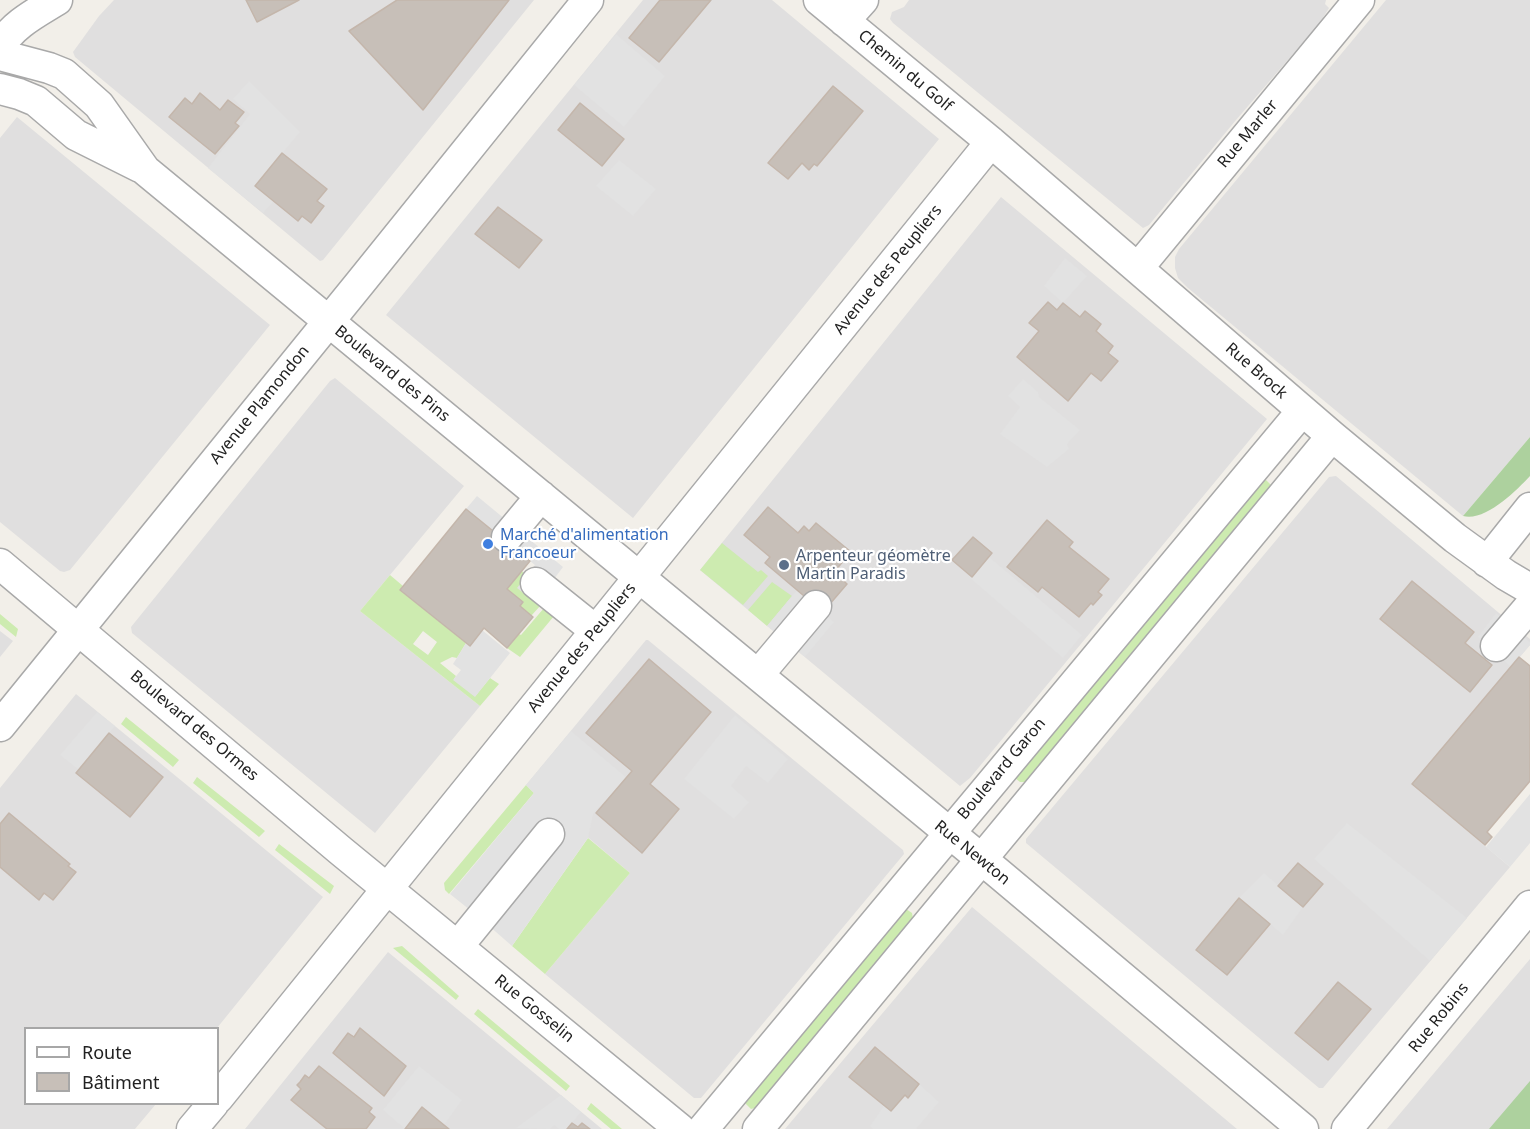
<!DOCTYPE html>
<html>
<head>
<meta charset="utf-8">
<style>
	body { margin:0 }
	#map { position:relative; width:1530px; height:1129px; overflow:hidden; background:#f2efe9; font-family:"Noto Sans",sans-serif }
	canvas { display:block }
	.legend { position:absolute; left:24px; top:1027px; width:195px; height:78px; box-sizing:border-box; background:#fff; border:2px solid #a7a7a7; margin:0; padding:8px 10px; list-style:none; font-size:18px; color:#222 }
	.legend li { display:flex; align-items:center; gap:12px; height:30px }
	.legend b { width:30px; border:2px solid #a7a7a7 }
</style>
</head>
<body>
<div id="map">
<canvas width="1530" height="1129"></canvas>
<ul class="legend">
<li><b style="height:8px;background:#fff"></b>Route</li>
<li><b style="height:16px;background:#c7bfb8"></b>Bâtiment</li>
</ul>
</div>
<script>
const ctx = document.querySelector('canvas').getContext('2d');
ctx.lineJoin = 'round';
function paint(path, color) { ctx.fillStyle = color; ctx.fill(path, 'evenodd'); }
function strokePath(path, color, width, dash) { ctx.strokeStyle = color; ctx.lineWidth = width; ctx.lineCap = dash ? 'butt' : 'round'; ctx.setLineDash(dash || []); ctx.stroke(path); }
function write(font, color, halo, rows, align = 'center') {
  ctx.font = font + ' "Noto Sans",sans-serif'; ctx.lineWidth = 4.5; ctx.setLineDash([]); ctx.textBaseline = 'middle'; ctx.strokeStyle = halo; ctx.fillStyle = color; for (const [text, x, y, turn = 0] of rows) {
    ctx.save(); ctx.translate(x, y); ctx.rotate((+turn || 0) * Math.PI / 180); ctx.textAlign = isNaN(turn) ? turn : align; if (halo) ctx.strokeText(text, 0, 0); ctx.fillText(text, 0, 0); ctx.restore();
  }
}
paint(new Path2D(`
	M114,0H534L323,260L320,261L75,57L73,52L99,16Z
	M643,0H772L939,139L633,518L386,315Z
	M909,0H1326L1325,4L1329,8L1319,24L1236,120L1149,225L1143,228L893,23L890,19L892,12L904,7Z
	M1386,0H1530V437L1463,516L1188,288L1178,278L1175,268V257L1179,249Z
	M17,117L270,325L70,570L64,572L60,571L0,522V138Z
	M1001,197L1267,419L970,778L960,786L700,570Z
	M335,378L464,486L360,611L480,706L375,833L132,633L131,627L330,381Z
	M1336,476L1530,639V645L1412,784L1510,867L1323,1088H1319L1026,843V839L1329,477Z
	M0,631L13,641L0,657Z
	M646,640H648L903,850L904,854L701,1098H694L545,974L630,873L526,785Z
	M76,694L323,897L217,1028H26V1104H156L135,1129H0V788Z
	M972,907L1237,1129H785Z
	M388,952L602,1129H245Z
	M1530,959V1129H1387Z`), '#e0dfdf');
paint(new Path2D(`
	M1266,480L1274,488L1027,782H1020L1015,778L1016,771L1258,484Z
	M722,543L758,572L761,570L768,576L743,605L700,570Z
	M522,571C532,580 531,596 541,605L531,616L520,606L523,602L507,589Z
	M390,575L403,586L400,590L466,643L457,658L452,657L440,663L456,676L454,679L475,696L490,678L499,684L480,706L360,611ZM423,631L437,642L428,655L413,644Z
	M772,582L792,596L767,626L748,610Z
	M544,608L554,616L520,657L507,648L519,634L521,635Z
	M0,614L18,629L16,637L0,624Z
	M126,717L179,760L173,767L121,724Z
	M197,777L265,831L259,837L193,783Z
	M526,785L534,793L449,894L445,890L444,883Z
	M588,838L630,873L545,974L512,946Z
	M279,844L334,886L330,894L275,850Z
	M906,909L912,913L913,919L758,1107L751,1109L744,1102Z
	M402,946L459,996L456,1000L393,948Z
	M478,1009L570,1086L566,1091L474,1014Z
	M591,1103L622,1129H611L587,1109Z`), '#cdebb0');
paint(new Path2D(`
	M1530,437V476C1516,491 1485,522 1463,516Z
	M1530,1081V1129H1489Z`), '#add19e');
paint(new Path2D(`
	M616,34L665,76L624,127L574,85Z
	M249,81L300,132L255,186L274,201L263,213L208,168L250,114L233,99Z
	M619,160L656,189L633,216L596,186Z
	M1065,258L1087,276L1063,303L1044,286Z
	M1023,379L1038,392L1039,397L1080,430L1067,444L1069,449L1047,467L1000,434L1020,407L1008,396Z
	M477,496L563,567L536,603L517,588L535,565L466,509Z
	M989,557L1082,635L1063,658L970,578Z
	M797,590L834,622L805,657L767,626Z
	M1496,613L1530,642V645L1511,667L1478,637Z
	M482,630L510,653L475,697L453,680L461,670L453,664L466,643L470,645Z
	M97,712L115,726L79,770L60,755Z
	M735,715L788,759L768,783L746,766L731,786L749,802L734,819L684,779Z
	M571,731L627,778L593,814L588,838L512,946L480,918L450,894L534,793L526,785Z
	M1530,794V843L1510,867L1486,847Z
	M1347,823L1467,918L1430,961L1314,859Z
	M1264,873L1303,907L1283,935L1239,898Z
	M419,1066L462,1100L444,1125L422,1108L405,1129L383,1110Z
	M919,1084L939,1102L916,1129H873L870,1126L884,1106L891,1111L905,1095L908,1097Z
	M561,1095L581,1112L567,1129H559L554,1125L550,1129L516,1128Z`), '#e2e2e2');
const building = new Path2D(`
	M246,0H299L257,22Z
	M397,0H509L423,110L349,31Z
	M660,0H711L659,62L629,38Z
	M833,86L863,111L817,166L814,164L809,170L802,163L788,179L768,163Z
	M200,93L220,110L228,100L244,112L235,123L239,126L215,154L169,117L185,98L192,104Z
	M580,103L624,139L602,166L558,130Z
	M282,153L327,189L317,201L324,206L311,223L302,216L298,221L255,186Z
	M498,207L542,240L519,268L475,234Z
	M1048,302L1057,310L1063,303L1080,317L1085,311L1101,324L1096,331L1113,346L1108,353L1118,361L1101,381L1091,373L1068,401L1017,357L1039,331L1029,323Z
	M768,507L798,533L804,526L809,531L816,523L851,552L834,572L847,584L823,612L765,563L770,557L744,535Z
	M466,509L530,561L507,589L523,602L520,606L533,617L507,648L484,628L470,646L400,590Z
	M1047,520L1073,542L1069,547L1109,579L1098,592L1102,595L1093,605L1091,603L1079,617L1042,587L1038,592L1007,567Z
	M973,537L992,553L972,577L952,560Z
	M1412,581L1474,632L1465,643L1492,665L1470,692L1380,619Z
	M1519,657L1530,666V781L1487,832L1492,837L1485,845L1412,784Z
	M649,659L711,712L650,784L679,809L642,853L596,813L632,771L586,733Z
	M109,733L163,777L130,817L76,773Z
	M9,813L70,864L68,866L76,872L53,900L44,893L39,900L0,867V824Z
	M1298,863L1323,884L1303,907L1278,886Z
	M1239,898L1270,924L1227,975L1196,950Z
	M1338,982L1371,1009L1328,1060L1295,1033Z
	M360,1028L406,1066L384,1096L333,1053L348,1033L354,1037Z
	M875,1047L919,1084L908,1098L905,1095L891,1111L849,1077Z
	M319,1066L372,1108L369,1112L375,1117L366,1129H327L291,1100L301,1089L297,1085L300,1082L305,1075L309,1078Z
	M422,1107L444,1125L449,1129H405Z
	M572,1123L578,1127L582,1123L590,1129H567Z`);
paint(building, '#c7bfb8');
strokePath(building, '#c4b6ab', 1.5);
const minor = new Path2D(`
	M819,0L991,142L1332,436L1455,538L1506,575L1530,589
	M844,21L863,0
	M0,47C12,25 36,13 57,0
	M0,55L49,68L64,74L99,105L145,170L997,872L1303,1129
	M0,89L19,94L36,101L76,135L140,167
	M1138,268L1359,0
	M507,537L541,496
	M1487,562L1530,508
	M0,564L341,851L680,1129
	M536,583L596,631
	M1496,646L1530,606
	M758,675L816,606
	M0,726L360,283L588,0
	M458,946L549,834
	M218,1098L991,142
	M192,1129L213,1104
	M703,1129L1302,411
	M758,1129L1332,436
	M1347,1129L1530,906`);
strokePath(minor, '#a9a9a9', 33);
strokePath(minor, '#fff', 30);
for (const [x, y, r, color] of [
	[488,544,6,"#3f7fe0"],
	[784,565,6,"#5c6f8a"]
]) { const dot = new Path2D(); dot.arc(x, y, r, 0, 2 * Math.PI); ctx.fillStyle = color; ctx.fill(dot); strokePath(dot, '#fff', 2); }
write('16px', '#222', '#fff', [
	["Chemin du Golf",905,71,40],
	["Rue Marler",1248,134,-50],
	["Avenue des Peupliers",888,270,-51],
	["Rue Brock",1256,371,41],
	["Boulevard des Pins",392,374,39],
	["Avenue Plamondon",260,405,-51],
	["Avenue des Peupliers",582,648,-51],
	["Boulevard des Ormes",194,726,40],
	["Boulevard Garon",1002,769,-50],
	["Rue Newton",972,853,39],
	["Rue Gosselin",534,1009,39],
	["Rue Robins",1439,1018,-51]
]);
write('16px', '#366cbe', '#fff', [
	["Marché d'alimentation",500,535],
	["Francoeur",500,553]
], 'left');
write('16px', '#4e5e75', '#fff', [
	["Arpenteur géomètre",796,556],
	["Martin Paradis",796,574]
], 'left');
</script>
</body>
</html>
